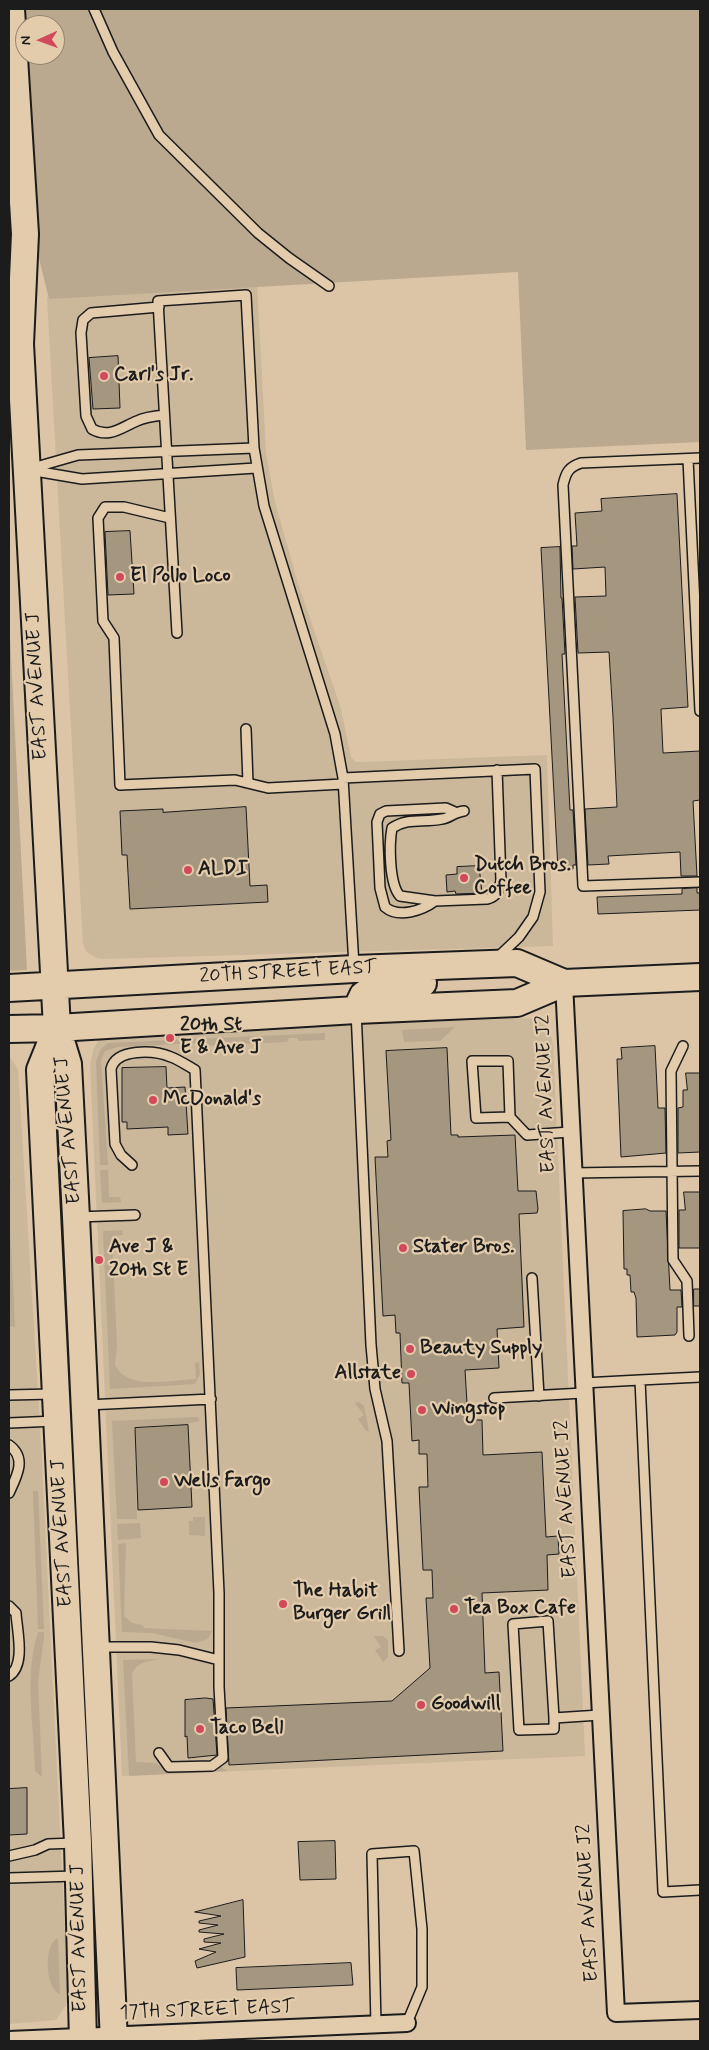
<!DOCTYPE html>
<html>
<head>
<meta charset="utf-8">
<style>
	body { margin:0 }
	#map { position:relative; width:709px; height:2050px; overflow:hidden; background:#dbc5a6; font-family:Mynerve,sans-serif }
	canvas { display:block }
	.frame { position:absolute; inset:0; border:10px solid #1c1c1c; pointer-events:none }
	.north { position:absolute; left:15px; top:15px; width:50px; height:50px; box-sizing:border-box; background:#e3ccac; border:1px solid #938672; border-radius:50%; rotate:268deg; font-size:14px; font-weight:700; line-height:20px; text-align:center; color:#1c1c1c }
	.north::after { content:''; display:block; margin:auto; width:18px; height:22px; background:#d1495b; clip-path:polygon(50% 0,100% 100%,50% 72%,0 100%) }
</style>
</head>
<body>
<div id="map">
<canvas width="709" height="2050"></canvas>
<div class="frame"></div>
<div class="north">N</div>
</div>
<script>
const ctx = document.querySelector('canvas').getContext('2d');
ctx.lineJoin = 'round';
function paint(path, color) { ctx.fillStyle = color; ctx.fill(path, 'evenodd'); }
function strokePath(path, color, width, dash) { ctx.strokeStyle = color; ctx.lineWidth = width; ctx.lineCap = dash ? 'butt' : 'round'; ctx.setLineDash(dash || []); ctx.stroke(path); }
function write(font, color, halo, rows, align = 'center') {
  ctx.font = font + ' Mynerve,sans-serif'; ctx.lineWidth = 4.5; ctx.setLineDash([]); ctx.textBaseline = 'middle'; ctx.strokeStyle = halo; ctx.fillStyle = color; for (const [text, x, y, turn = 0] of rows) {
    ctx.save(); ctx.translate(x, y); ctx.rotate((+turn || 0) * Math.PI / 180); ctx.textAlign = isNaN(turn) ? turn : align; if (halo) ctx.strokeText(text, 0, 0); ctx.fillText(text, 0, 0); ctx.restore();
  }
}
paint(new Path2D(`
	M257,282L266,453L275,502L298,583L341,709L351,757L356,762H363L547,755L553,946L102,959L94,957L86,951L83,944L47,297Z
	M535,1018L548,1026L553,1044L585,1756L122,1776L90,1064L94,1048L99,1039L117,1033Z
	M9,1056L18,1069L41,1441L68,1996L66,2005L56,2020L9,2024Z`), '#cbb79a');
paint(new Path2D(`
	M20,9H700V442L526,450L518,272L49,299L30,222ZM25,25H55V55H25Z
	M9,616L27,970L9,971Z
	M455,1027L440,1041L404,1042L402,1030Z
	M325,1033V1040L299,1041L297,1038H289L287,1042L198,1046L197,1043L118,1047L105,1051L101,1060L108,1165H100L96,1061L101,1049L108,1043Z
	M100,1170H108L109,1197H120L121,1202L102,1203Z
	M9,1179H11L9,1205L15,1327L10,1326Z
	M122,1230L123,1235L112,1236L117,1346L115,1365C128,1391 170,1380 196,1379L195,1363L199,1362L200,1374L195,1384L110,1389L103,1231Z
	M359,1402L364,1406L369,1431H366L358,1419L364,1415L355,1403Z
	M198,1417L200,1421L189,1423L188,1425L135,1428L137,1519H117L112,1421Z
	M33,1491H38L44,1629H38Z
	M193,1517H205V1536L189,1535V1521H193Z
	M140,1523L141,1538L118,1540L117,1524Z
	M126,1543L124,1616L132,1623L143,1625L144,1628L212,1631L208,1639L195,1643L153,1633L122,1632L118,1544Z
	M38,1632H44V1637L38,1681L42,1777L35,1771C34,1726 24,1675 38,1632Z
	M374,1636H383L388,1640V1657L383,1662L375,1650L381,1647Z
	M159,1659C147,1662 135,1662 132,1675L136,1762L156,1763L167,1771L215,1770L221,1767L227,1771L129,1776L123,1660Z
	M58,1938L60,1994C45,1989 43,1944 58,1938Z`), '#bba98f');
const building = new Path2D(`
	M118,356L120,408L93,409L89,358Z
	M677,494L688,707L661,709L663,753L700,751V800L693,801L697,876H681L680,852L608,856L609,864L588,865L585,809L617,807L613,717L609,652L578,653L575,597L606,596L605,567L573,569L572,546H577L575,513L602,511L601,499Z
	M130,531L134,594L108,595L105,532Z
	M560,547L561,598H562L565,654H562L570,810H573L576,865H573V869L558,870L541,548Z
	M246,807L250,886L267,885L268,902L130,909L127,855H122L120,811L163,809V812Z
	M479,866L482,893L456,894L455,891L447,892L446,875L457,874V867Z
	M697,888V893H700V910L598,914L597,897L682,894V889Z
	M655,1046L658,1108H665L666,1153L621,1157L617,1059H622L621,1048Z
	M447,1048L451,1135H458V1137L515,1135L518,1191H536L538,1209L537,1213L519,1214L524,1327L497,1329L499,1368L465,1370L468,1420H482L483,1455L542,1452L546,1537L558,1536L559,1554L547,1555L548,1590L482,1593L485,1673L499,1672L503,1751L229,1765L226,1708L392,1701L430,1668L426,1598H433L432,1570H423L419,1487H428L427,1454H419V1440L412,1441L409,1383H402L400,1333H396L395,1315L383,1316L375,1157H388L387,1141L391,1140L386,1051Z
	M166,1067L167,1088L185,1087L188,1134L168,1135V1127L127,1129V1122H122V1068Z
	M686,1073H700V1152L678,1153V1108L683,1107V1090H687Z
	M684,1192H700V1248H679V1210H685Z
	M646,1209L650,1211H666L670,1290H681L682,1307H677V1332L675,1335L637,1337L636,1298L634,1292H631L630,1275H627V1269H624L623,1211Z
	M694,1289H700V1306H694Z
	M188,1425L192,1507L138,1510L135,1428Z
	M206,1698L213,1699L217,1755L188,1758L187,1736L185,1737V1700Z
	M27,1788V1834L9,1835V1789Z
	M335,1841L336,1879L300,1880L298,1842Z
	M243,1900L245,1957L197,1968L195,1961L216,1952L199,1949L221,1943L204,1942V1939L224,1934L199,1932V1930L218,1925L199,1923V1921L221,1916L195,1912Z
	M351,1963L353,1985L237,1990L236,1968Z`);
paint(building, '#a5967f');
strokePath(building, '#1c1c1c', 1);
const service = new Path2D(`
	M94,9L113,52L159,135L258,233L289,258L329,286
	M159,307L91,313L83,320L81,333L86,416L92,429C109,439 122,427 137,421C145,417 154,416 164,415
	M700,458L581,463C569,467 566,472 563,485L583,886L700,882
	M688,459L700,711
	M29,469L78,455L254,448
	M29,470L82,479L256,468
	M170,518L124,507H105L98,518L103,621L114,638L120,785L235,780L268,788L343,784
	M177,633L158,301L246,295L254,448L264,506L335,734L343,778L354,966
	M246,729L248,783
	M343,778L535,769L540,892L533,917L519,937L497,958
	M464,811C454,812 450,818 442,819C424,823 408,817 392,828C389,844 389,884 400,896L435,901L487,899C497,897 499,890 501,881L497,770
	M435,901C423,910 399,919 385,907L380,888L377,822L380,814L386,811L446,808L455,812
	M356,1011L371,1345L375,1389L387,1441L399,1651
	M683,1046L671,1071L673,1260L687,1281L689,1336
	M510,1117L476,1118L472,1061H508L510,1117L527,1135L570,1132
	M132,1165L121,1155L115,1144L111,1069C116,1048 154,1050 171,1057C179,1060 188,1066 195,1070L219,1593V1687L223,1758L212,1766L169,1767L159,1753
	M572,1173L700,1171
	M77,1217L135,1215
	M532,1278L539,1396
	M640,1380L700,1377
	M583,1383L640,1380L663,1892L700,1890
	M9,1395L53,1394
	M494,1398L583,1393
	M87,1405L211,1399
	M9,1423L56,1421
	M9,1445C27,1458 17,1476 9,1493
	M98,1647H151L179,1650L219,1660
	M9,1676C26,1665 17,1631 16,1613L9,1606
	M554,1718V1729L519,1730L513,1624L548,1621L554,1718L600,1715
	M9,1856L35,1850L48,1844L75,1843
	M9,1878L76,1876
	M376,2025L372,1854L414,1851L422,1929V1987L407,2023`);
const minor = new Path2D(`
	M564,983L616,2013L700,2010
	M9,2040L407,2023`);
const primary = new Path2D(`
	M11,9L25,234L20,344L57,1028L68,1064L76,1217L114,2041
	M9,988L354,969L517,963L564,983
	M356,1010L363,995L375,987L423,983
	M57,1028L40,1070L78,1843L83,2041
	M9,1029L57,1028L356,1010L517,1003L564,983L700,977`);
strokePath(service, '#1c1c1c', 12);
strokePath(minor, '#1c1c1c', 20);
strokePath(primary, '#1c1c1c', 30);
strokePath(service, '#e3ccac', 9);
strokePath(minor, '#e3ccac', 16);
strokePath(primary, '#e3ccac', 26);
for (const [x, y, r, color] of [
	[104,376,5,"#d1495b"],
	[120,577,5,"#d1495b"],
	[188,870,5,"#d1495b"],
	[464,878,5,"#d1495b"],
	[170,1038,5,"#d1495b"],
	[153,1100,5,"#d1495b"],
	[403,1248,5,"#d1495b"],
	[99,1260,5,"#d1495b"],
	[410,1349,5,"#d1495b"],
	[411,1374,5,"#d1495b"],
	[422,1410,5,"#d1495b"],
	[164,1482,5,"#d1495b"],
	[283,1604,5,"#d1495b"],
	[454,1609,5,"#d1495b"],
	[421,1705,5,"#d1495b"],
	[200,1729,5,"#d1495b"]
]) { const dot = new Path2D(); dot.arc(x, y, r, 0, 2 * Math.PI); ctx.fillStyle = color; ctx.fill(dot); strokePath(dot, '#e3ccac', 2); }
write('bold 20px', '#1c1c1c', '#e3ccac', [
	["Carl's Jr.",114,376],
	["El Pollo Loco",130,577],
	["Dutch Bros.",474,866],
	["Coffee",474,889],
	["ALDI",198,870],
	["20th St",180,1026],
	["E & Ave J",180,1049],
	["McDonald's",163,1100],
	["Ave J &",109,1248],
	["20th St E",109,1271],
	["Stater Bros.",413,1248],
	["Beauty Supply",420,1349],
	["Allstate",401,1374,"right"],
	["Wingstop",432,1410],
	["Wells Fargo",174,1482],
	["The Habit",293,1592],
	["Burger Grill",293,1615],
	["Tea Box Cafe",464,1609],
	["Goodwill",431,1705],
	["Taco Bell",210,1729]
], 'left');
write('20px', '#1c1c1c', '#e3ccac', [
	["EAST AVENUE J",38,686,-93],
	["20TH STREET EAST",288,973,-3],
	["EAST AVENUE J2",547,1094,-92],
	["EAST AVENUE J",69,1130,-95],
	["EAST AVENUE J2",567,1499,-93],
	["EAST AVENUE J",63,1533,-93],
	["EAST AVENUE J2",589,1903,-93],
	["EAST AVENUE J",80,1938,-91],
	["17TH STREET EAST",207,2011,-2]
]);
</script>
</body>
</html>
